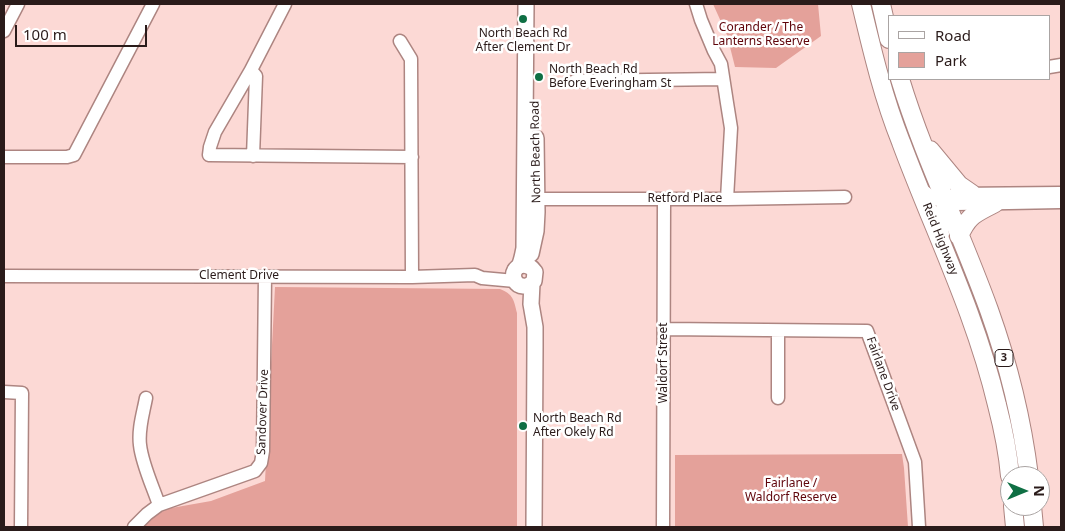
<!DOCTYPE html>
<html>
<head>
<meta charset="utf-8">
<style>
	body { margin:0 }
	#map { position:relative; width:1065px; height:531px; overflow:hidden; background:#fcd9d5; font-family:"Noto Sans",sans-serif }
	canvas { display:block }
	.frame { position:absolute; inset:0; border:5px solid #2a1b1a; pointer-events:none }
	.legend { position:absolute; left:888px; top:15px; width:162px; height:65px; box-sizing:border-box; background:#fff; border:1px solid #aaa4a3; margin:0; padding:6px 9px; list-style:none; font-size:15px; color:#2a1b1a }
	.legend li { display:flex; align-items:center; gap:10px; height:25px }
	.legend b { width:25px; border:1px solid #aaa4a3 }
	.north { position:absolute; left:1000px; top:466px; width:50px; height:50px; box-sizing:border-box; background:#fff; border:1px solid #aaa4a3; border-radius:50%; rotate:90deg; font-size:14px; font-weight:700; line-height:20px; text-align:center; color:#2a1b1a }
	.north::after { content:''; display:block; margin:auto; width:18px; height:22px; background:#0f6f44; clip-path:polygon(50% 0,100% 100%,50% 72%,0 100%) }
	.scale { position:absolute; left:15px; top:25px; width:132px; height:22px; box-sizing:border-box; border:2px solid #2a1b1a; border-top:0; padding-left:6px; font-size:15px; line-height:18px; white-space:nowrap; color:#2a1b1a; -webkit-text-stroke:4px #fff; paint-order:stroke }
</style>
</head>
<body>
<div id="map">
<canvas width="1065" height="531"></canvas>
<div class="frame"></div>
<ul class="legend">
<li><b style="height:6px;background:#fff"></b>Road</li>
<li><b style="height:14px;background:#e4a19a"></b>Park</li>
</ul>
<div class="north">N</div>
<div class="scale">100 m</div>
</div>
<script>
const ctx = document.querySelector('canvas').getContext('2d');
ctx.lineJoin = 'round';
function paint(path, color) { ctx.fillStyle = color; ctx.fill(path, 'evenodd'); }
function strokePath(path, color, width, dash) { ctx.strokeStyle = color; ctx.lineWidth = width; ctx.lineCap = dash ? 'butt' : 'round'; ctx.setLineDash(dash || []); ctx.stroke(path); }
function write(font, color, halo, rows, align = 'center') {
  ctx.font = font + ' "Noto Sans",sans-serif'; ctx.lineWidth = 5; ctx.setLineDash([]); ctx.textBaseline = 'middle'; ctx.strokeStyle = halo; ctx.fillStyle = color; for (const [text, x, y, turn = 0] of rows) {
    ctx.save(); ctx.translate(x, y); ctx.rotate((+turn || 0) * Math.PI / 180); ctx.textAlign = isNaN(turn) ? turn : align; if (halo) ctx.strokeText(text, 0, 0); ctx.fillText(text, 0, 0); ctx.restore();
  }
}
paint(new Path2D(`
	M713,4H818L821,36L776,68L735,67L727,35Z
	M275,287L500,289C513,294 514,300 517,313V527H144L160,510L211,501L265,481Z
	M902,454L904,468L908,527H675V455Z`), '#e4a19a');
const minor = new Path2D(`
	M696,4L701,20L714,51L721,64L727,103L731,128L727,199
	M4,31L18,4
	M400,41L411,59L412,277
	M1049,67L1061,65
	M251,70L215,132L210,147L209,155L412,157
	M575,81L723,79
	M253,156L256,76L251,70L285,4
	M4,157H67L74,155L153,4
	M921,188C931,199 942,202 956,204L1061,202
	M528,199H727L845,197
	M943,234C940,216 937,204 955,194L1061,193
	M4,276L412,277L475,275L482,278L515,281
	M664,329L867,331L915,462L919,527
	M778,331V398
	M4,392L22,393L21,527
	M146,398C143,414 138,429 140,445C142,464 153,487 159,505
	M134,527L147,514L159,505L255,471L261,463L263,451L265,276
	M663,527L664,199`);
const major = new Path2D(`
	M531,254L536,231L537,212L536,138
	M520,266C526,264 531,266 535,272L534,281C531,284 528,287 523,286C516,286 511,277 515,270C516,268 519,267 520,264C522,259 523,253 524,248L526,4
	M532,283L531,304L535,327V347L534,527`);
const highway = new Path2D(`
	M861,4C872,50 883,97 901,142C934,231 975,312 997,405C1003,428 1008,452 1010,476
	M881,4L889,39
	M900,79C924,158 961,232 989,310C1008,363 1022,420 1029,476
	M930,150L959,185L972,194
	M959,236C969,214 975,214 995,203
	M1013,506L1015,527
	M1032,506L1034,527`);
strokePath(minor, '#ad8581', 15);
strokePath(major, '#ad8581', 18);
strokePath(highway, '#ad8581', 20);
strokePath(minor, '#fff', 12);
strokePath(major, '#fff', 15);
strokePath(highway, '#fff', 18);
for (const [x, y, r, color] of [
	[523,19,5,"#0f6f44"],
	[539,77,5,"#0f6f44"],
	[523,426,5,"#0f6f44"]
]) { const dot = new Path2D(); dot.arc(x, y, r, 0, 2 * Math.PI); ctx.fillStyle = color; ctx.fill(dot); strokePath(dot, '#fff', 2); }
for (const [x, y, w] of [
	[1004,358,18]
]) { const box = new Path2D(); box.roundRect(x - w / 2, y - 8.5, w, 17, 4); ctx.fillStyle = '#fff'; ctx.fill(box); strokePath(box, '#2a1b1a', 1); }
write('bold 11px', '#2a1b1a', null, [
	["3",1004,358]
]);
write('12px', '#5f040a', '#fff', [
	["Corander / The",761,28],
	["Lanterns Reserve",761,42],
	["Fairlane /",791,484],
	["Waldorf Reserve",791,498]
]);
write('12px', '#2a1b1a', '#fff', [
	["North Beach Rd",523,34,"center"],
	["After Clement Dr",523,48,"center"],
	["North Beach Rd",549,70],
	["Before Everingham St",549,84],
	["North Beach Rd",533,419],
	["After Okely Rd",533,433]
], 'left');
write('12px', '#2a1b1a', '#fff', [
	["North Beach Road",536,152,-91],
	["Retford Place",685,199],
	["Reid Highway",940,239,68],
	["Clement Drive",239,276],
	["Waldorf Street",664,363,-90],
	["Fairlane Drive",883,374,70],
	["Sandover Drive",263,412,-88]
]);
</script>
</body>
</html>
